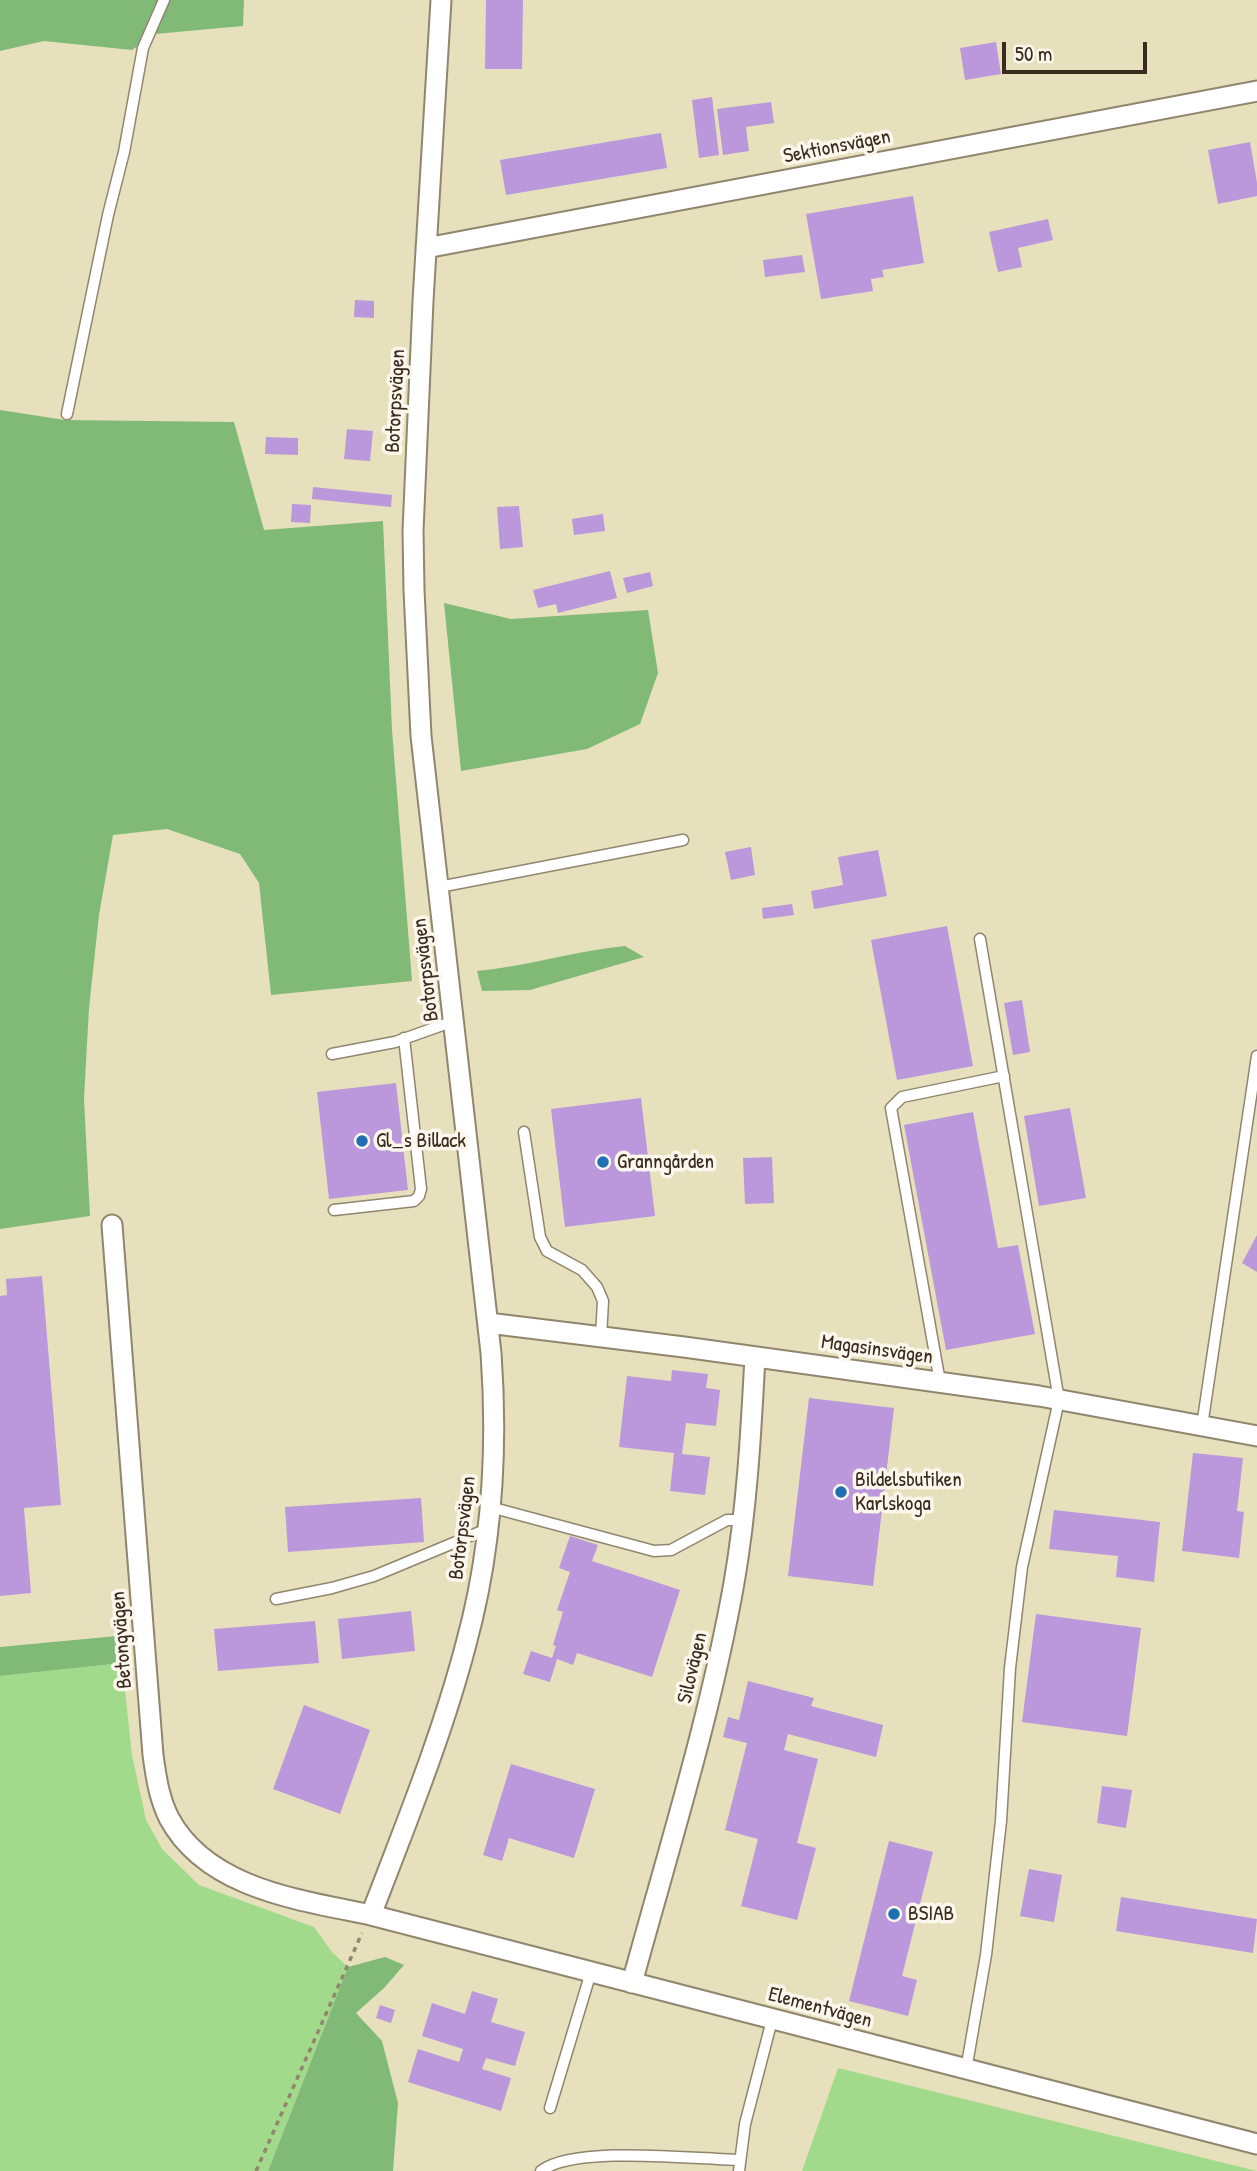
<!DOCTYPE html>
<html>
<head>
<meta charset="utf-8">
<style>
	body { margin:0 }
	#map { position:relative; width:1257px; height:2171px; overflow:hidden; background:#e7e0bd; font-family:"Patrick Hand",sans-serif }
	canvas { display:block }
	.scale { position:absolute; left:1002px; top:42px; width:145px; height:32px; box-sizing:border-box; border:4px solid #3b2a1e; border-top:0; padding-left:9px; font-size:21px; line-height:24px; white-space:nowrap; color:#3b2a1e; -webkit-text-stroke:5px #fbf7ec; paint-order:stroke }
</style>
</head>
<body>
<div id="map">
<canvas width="1257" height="2171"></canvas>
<div class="scale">50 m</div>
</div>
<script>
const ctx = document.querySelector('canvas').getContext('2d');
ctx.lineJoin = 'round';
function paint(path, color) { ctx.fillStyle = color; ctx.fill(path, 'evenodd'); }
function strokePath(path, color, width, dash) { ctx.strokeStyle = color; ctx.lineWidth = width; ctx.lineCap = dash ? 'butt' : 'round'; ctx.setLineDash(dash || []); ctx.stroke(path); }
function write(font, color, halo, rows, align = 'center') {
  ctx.font = font + ' "Patrick Hand",sans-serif'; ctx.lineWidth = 7; ctx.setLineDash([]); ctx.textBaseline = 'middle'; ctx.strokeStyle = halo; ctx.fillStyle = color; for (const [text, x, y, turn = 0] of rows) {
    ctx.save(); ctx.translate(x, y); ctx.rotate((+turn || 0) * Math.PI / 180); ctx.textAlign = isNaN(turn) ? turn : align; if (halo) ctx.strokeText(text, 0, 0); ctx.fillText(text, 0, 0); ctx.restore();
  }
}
paint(new Path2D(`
	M122,1663L132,1755L146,1820L162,1849L199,1885L314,1927L332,1952L348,1967L268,2171H0V1676Z
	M838,2068L1257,2171H802Z`), '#a2da8b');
paint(new Path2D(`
	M0,0H244L243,26L155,34L132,50L44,41L0,51Z
	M0,410L65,420L234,422L264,530L383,521L392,730L412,981L271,995L259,883L240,854L167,829L113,835L99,915L89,1008L84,1099L90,1216L0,1229Z
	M444,603L511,619L648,610L658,673L640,724L587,749L461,771Z
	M625,946L644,957L530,990L482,991L477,971C528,966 575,951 625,946Z
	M117,1636L122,1663L0,1676V1647Z
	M385,1957L404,1965L384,1988L356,2013L382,2041L398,2103L393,2171H268L348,1967Z`), '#81ba77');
paint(new Path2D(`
	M486,0H523L522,69H485Z
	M996,42L1001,74L965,80L960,48Z
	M712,97L719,155L699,158L692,100Z
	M771,102L774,123L746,127L749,151L723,155L717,109Z
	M661,133L667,168L506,195L500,160Z
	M1250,142L1257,183V196L1218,204L1208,150Z
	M913,196L924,263L882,270L884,277L871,279L873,291L821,299L806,214Z
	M1048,219L1053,240L1018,248L1022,267L998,272L989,232Z
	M802,255L805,272L765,277L763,260Z
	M355,300L374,301V318L354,317Z
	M347,429L373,431L370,461L344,459Z
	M266,437L298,438V455L265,454Z
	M313,487L392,495L391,507L312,499Z
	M292,504L311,505L310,523L291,522Z
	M519,506L523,547L500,549L497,507Z
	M603,514L605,531L574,535L572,519Z
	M610,571L617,598L558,613L556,604L538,608L533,590Z
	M650,572L653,586L627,593L623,578Z
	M751,847L755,875L731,880L725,852Z
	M878,850L887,896L814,909L811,891L843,885L838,857Z
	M792,904L794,915L763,919L762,908Z
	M947,926L973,1066L897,1080L871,940Z
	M1022,1000L1030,1052L1013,1055L1004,1003Z
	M396,1083L408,1190L329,1199L317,1092Z
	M641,1098L655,1216L565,1227L551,1109Z
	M1070,1108L1086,1198L1039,1206L1024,1116Z
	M973,1112L998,1248L1018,1245L1035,1334L946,1350L904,1125Z
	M772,1157L774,1203L745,1204L743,1158Z
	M1257,1235V1272L1242,1263Z
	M42,1276L61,1505L24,1508L31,1593L0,1596V1296L7,1295L6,1279Z
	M672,1370L708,1374L706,1388L720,1390L716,1426L686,1423L682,1454L710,1457L705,1495L670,1491L674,1453L619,1447L627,1376L671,1381Z
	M809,1398L894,1408L873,1586L788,1576Z
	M1193,1453L1243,1458L1237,1511L1244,1512L1239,1558L1182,1551Z
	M421,1498L424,1542L288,1552L285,1507Z
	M1054,1510L1160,1522L1154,1582L1116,1577L1118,1556L1049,1549Z
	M570,1536L598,1545L592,1561L680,1590L652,1677L577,1653L573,1665L557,1659L550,1682L523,1674L531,1651L552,1658L556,1646L553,1645L563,1612L557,1610L570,1572L559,1568Z
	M411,1611L415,1651L342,1659L338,1619Z
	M1036,1614L1141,1628L1127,1736L1022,1722Z
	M315,1621L319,1663L218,1671L214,1629Z
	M748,1681L814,1698L811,1706L883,1725L876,1757L788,1734L784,1750L818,1759L797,1843L816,1848L797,1920L741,1906L758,1839L725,1830L747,1743L723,1737L728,1717L739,1720Z
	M304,1705L370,1730L340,1814L273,1789Z
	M511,1764L595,1789L574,1858L509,1838L502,1861L483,1855Z
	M1102,1786L1132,1790L1126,1828L1097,1823Z
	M889,1841L933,1852L902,1976L917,1980L908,2016L849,2001Z
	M1029,1869L1062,1875L1054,1922L1020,1916Z
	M1121,1897L1257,1919L1253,1953L1116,1931Z
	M472,1991L498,1999L491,2022L525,2032L515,2066L486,2058L482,2069L511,2078L501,2111L408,2082L418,2049L459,2062L463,2049L422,2036L432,2003L465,2014Z
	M380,2005L395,2010L391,2023L376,2018Z`), '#ba98db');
const service = new Path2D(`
	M67,414L108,215L124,152L143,48L164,0
	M439,887L683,840
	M332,1054L395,1042L454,1021
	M524,1132L540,1237L547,1251L582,1270L597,1287L603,1301L601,1337
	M334,1210L414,1201L419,1196L421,1189L404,1038
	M940,1382L891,1108L902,1097L1004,1076
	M1202,1426L1257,1056
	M490,1507L654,1551L671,1550L727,1520H743
	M276,1599L332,1588L374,1576L487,1529
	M966,2070L986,1955L1001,1821L1010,1668L1022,1567L1059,1400L980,939
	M550,2108L591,1972
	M541,2171C575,2145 695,2159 740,2160
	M739,2171L745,2124L772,2020`);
const minor = new Path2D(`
	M426,248L1257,91
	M112,1225L153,1755C156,1777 159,1798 169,1818C207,1889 300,1900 371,1915L1257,2144
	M488,1323L684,1347L1039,1396L1257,1436
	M371,1915C405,1826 442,1736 466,1644C492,1549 498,1450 491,1353L421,736L414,590L413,531L423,301L441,0
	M632,1983C668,1851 710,1718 734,1583C747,1508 751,1432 755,1357`);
strokePath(service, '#91856e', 13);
strokePath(minor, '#91856e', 23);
strokePath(new Path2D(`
	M256,2171L362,1933`), '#91856e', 3.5, [5, 5]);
strokePath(service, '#fff', 10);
strokePath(minor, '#fff', 19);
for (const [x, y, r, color] of [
	[362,1141,7,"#1f6fb2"],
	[603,1162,7,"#1f6fb2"],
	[841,1492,7,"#1f6fb2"],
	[894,1914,7,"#1f6fb2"]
]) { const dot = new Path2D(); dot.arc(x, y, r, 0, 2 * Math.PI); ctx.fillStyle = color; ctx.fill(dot); strokePath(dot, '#fbf7ec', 2.5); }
write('21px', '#3b2a1e', '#fbf7ec', [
	["Sektionsvägen",837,147,-11],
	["Botorpsvägen",396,401,-87],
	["Botorpsvägen",426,970,-97],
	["Magasinsvägen",877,1350,8],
	["Botorpsvägen",463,1528,-83],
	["Betongvägen",122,1640,-94],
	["Silovägen",693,1668,-77],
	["Elementvägen",820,2008,15]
]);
write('21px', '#3b2a1e', '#fbf7ec', [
	["Gl_s Billack",376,1141],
	["Granngården",617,1162],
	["Bildelsbutiken",855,1480],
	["Karlskoga",855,1504],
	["BSIAB",908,1914]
], 'left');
</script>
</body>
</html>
